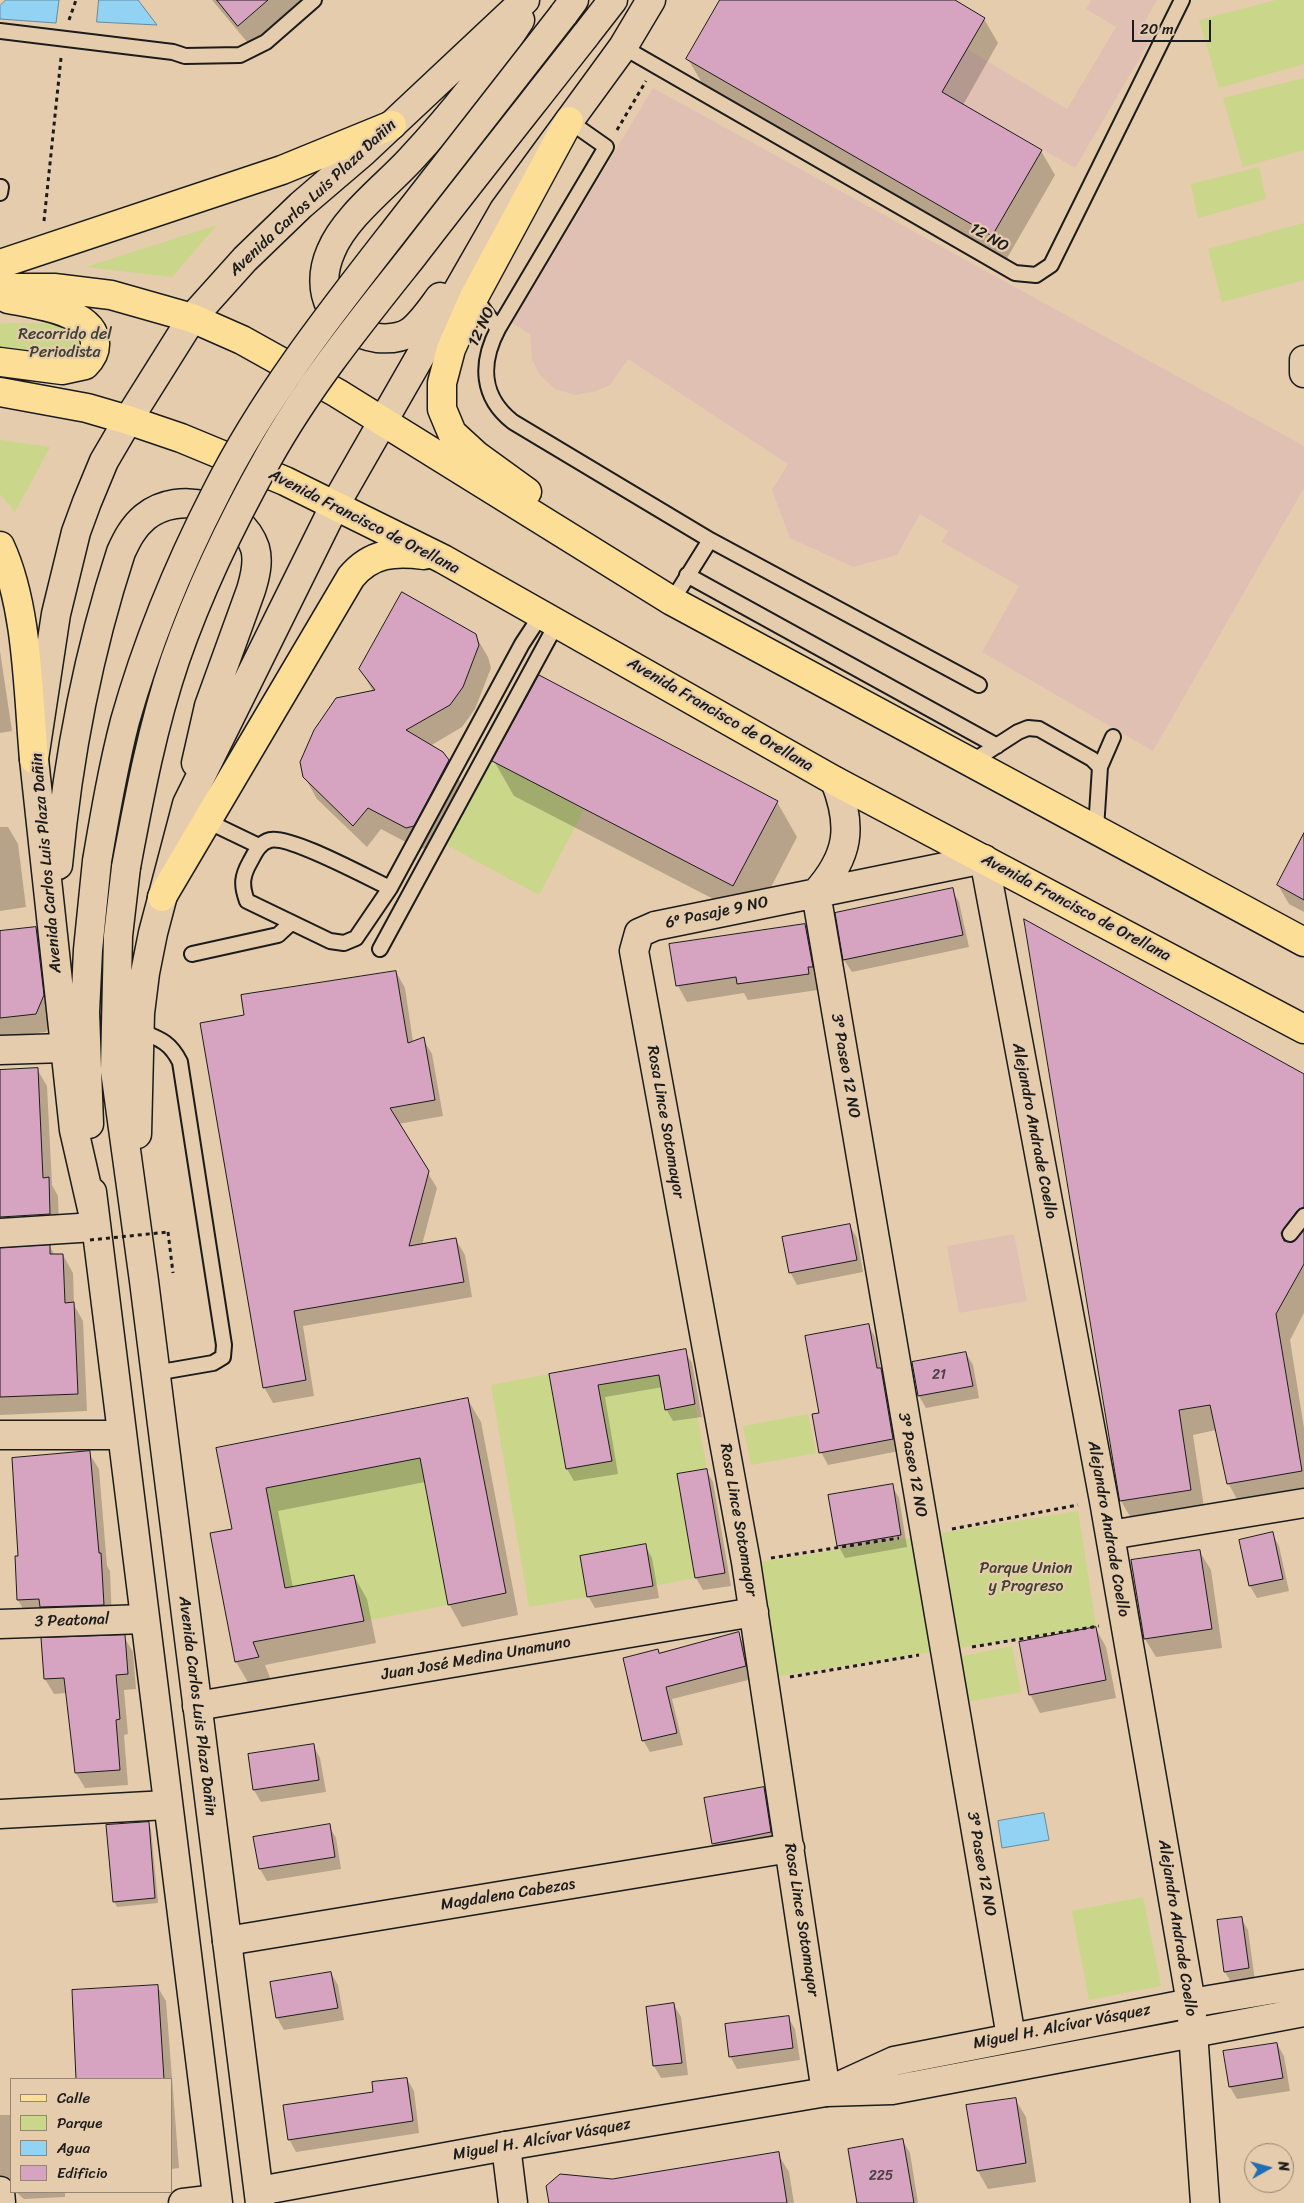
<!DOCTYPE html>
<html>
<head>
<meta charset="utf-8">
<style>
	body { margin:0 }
	#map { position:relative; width:1304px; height:2203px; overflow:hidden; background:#e5ccad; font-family:Sriracha,sans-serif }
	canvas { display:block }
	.legend { position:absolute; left:10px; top:2078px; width:162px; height:115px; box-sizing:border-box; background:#e5ccad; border:1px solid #958673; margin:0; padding:6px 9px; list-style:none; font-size:15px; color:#1c1c1c }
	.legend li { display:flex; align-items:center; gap:10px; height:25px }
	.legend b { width:25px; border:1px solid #958673 }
	.north { position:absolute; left:1244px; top:2143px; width:50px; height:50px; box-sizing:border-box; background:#e5ccad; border:1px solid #958673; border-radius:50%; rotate:83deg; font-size:14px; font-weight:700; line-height:20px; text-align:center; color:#1c1c1c }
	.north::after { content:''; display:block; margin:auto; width:18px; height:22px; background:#1f6fb2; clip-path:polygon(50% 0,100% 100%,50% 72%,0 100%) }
	.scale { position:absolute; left:1132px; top:20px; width:79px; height:22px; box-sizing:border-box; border:2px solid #1c1c1c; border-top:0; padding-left:6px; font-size:15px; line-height:18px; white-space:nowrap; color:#1c1c1c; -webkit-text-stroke:4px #e5ccad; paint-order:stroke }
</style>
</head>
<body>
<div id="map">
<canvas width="1304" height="2203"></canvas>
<ul class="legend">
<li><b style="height:6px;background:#fdde96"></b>Calle</li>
<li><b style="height:14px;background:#cad689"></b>Parque</li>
<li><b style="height:14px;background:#92d3f4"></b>Agua</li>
<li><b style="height:14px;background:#d6a4c1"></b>Edificio</li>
</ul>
<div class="north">N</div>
<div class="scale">20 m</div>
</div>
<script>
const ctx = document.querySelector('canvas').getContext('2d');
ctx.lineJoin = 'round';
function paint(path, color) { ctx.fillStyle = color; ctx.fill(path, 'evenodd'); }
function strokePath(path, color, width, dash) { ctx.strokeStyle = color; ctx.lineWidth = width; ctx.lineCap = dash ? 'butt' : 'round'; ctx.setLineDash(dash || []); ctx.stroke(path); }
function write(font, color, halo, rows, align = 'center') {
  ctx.font = font + ' Sriracha,sans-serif'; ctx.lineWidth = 4.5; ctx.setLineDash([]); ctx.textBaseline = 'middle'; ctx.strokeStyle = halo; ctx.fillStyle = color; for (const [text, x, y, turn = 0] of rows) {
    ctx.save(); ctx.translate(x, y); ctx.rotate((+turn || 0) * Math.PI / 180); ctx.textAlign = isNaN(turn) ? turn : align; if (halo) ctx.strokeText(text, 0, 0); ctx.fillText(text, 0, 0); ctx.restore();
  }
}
paint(new Path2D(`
	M1091,0H1157L1143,25L1155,32L1075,168L942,92L967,49L1067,109L1116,27L1086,9Z
	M653,88L1304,446V488L1153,751L982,652L1019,586L942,542L948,531L920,514L897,555L853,567L790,538L772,490L788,464L628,359L610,385L596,391L576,395L555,389L539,374L532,359L530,334L512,323Z
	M1014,1234L1027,1301L959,1313L947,1246Z`), '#e0c0b3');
paint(new Path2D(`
	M1276,0H1304V64L1219,88L1199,20Z
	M1304,78V150L1243,167L1223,98Z
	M1259,167L1266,199L1198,218L1191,184Z
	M1304,223V280L1222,302L1208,249Z
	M217,225L172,277L86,267Z
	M10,323L62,324L81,331L83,359L0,353V324Z
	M0,440L50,447L15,512L0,494Z
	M489,759L584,810L539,895L445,844Z
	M549,1374L566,1469L612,1461L598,1385L659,1375L665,1409L695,1404L707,1469L677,1474L695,1578L653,1586L645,1544L580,1556L587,1597L529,1607L491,1385Z
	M808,1414L816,1453L751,1465L743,1426Z
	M420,1458L448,1605L364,1621L354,1575L285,1588L266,1488Z
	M1078,1511L1096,1626L767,1678L749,1564Z
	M1012,1646L1021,1692L961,1703L952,1658Z
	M1143,1897L1161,1986L1089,2000L1072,1911Z`), '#cad689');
const water = new Path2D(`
	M6,0H59L56,23L0,19V6Z
	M99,0H138L157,25L97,22Z
	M1044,1813L1049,1840L1002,1848L998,1821Z`);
paint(water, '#92d3f4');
strokePath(water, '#638a9e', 1);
paint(new Path2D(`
	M212,0H310L253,49Z
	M722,0H952L984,19L998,43L963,105L1041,151L1055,175L1006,260L702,83L688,59Z
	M475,635L488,657L491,668L475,709L462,727L430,746L448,761L461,783L426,848L419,849L381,829L367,847L317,799L304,776L373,691L360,669Z
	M0,651L12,731L0,733Z
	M494,761L777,802L797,837L754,920L514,796Z
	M0,827H8L18,844L26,907L0,911Z
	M1304,836V912L1289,904L1278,885Z
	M952,890L959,902L969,947L852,972L844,960L837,914Z
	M1026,922L1304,1076V1313L1290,1340L1304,1428V1498L1242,1508L1228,1483L1216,1430L1193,1435L1205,1514L1135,1525L1121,1501Z
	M805,925L814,941L821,983L817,984L818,990L748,1000L744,993L687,1002L678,986Z
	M36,928L46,947L54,1014L46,1032L0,1037V932Z
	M396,972L405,988L413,1042L423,1039L432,1054L443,1116L398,1124L437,1188L422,1245L456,1240L465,1255L472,1297L303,1326L314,1396L273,1403L264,1387L246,1016Z
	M37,1069L47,1086L52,1185L58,1196L59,1231L0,1239V1071Z
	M850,1226L857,1238L863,1272L797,1285L790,1272Z
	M50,1247L55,1256L63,1255L73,1273L74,1305L83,1321L87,1411L0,1415V1250Z
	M868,1325L875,1337L881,1371L887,1381L899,1451L828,1465L821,1452V1414Z
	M685,1351L692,1363L702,1417L673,1421L666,1409L663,1387L605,1397L618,1474L574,1481L567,1469L550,1375Z
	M966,1353L973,1365L979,1398L926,1408L919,1396L913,1363Z
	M468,1400L481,1422L518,1615L462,1627L449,1604L425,1482L278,1511L293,1588L354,1576L367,1599L376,1643L265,1665L271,1680L249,1684L236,1662L233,1530L217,1449Z
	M89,1453L99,1469L107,1566L110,1571L112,1621L27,1616L18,1600L19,1557Z
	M706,1470L713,1482L731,1586L703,1590L696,1578L678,1475Z
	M892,1486L899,1498L907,1547L845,1558L838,1545Z
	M1272,1533L1279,1546L1289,1591L1257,1598L1250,1586L1240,1541Z
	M645,1545L652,1558L659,1598L595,1608L588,1596Z
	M1200,1552L1211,1570L1222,1648L1156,1657L1145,1639L1133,1561Z
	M1096,1629L1106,1647L1116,1698L1040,1713L1030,1694Z
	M738,1634L745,1646L752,1679L672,1699L683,1745L650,1752L643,1740L660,1655Z
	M124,1637L133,1652L136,1689L124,1690L128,1734L124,1735L128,1785L85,1788L76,1773L67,1693L54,1694L45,1679Z
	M313,1745L320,1758L326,1792L261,1802L254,1790Z
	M763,1788L770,1801L777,1845L720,1855L713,1843Z
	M148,1823L151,1829L158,1903L117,1907L114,1901Z
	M329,1826L336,1838L341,1869L267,1881L260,1869L255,1838Z
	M1241,1918L1248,1930L1255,1981L1232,1984L1225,1972Z
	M331,1973L338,1985L344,2020L284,2030L277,2018Z
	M157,1986L166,2001L179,2168L171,2169V2079H78L73,1991Z
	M674,2005L681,2017L688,2075L661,2078L654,2066Z
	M788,2017L795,2029L800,2060L737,2069L730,2056Z
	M1277,2044L1284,2056L1290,2091L1237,2099L1230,2087L1224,2052Z
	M407,2079L414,2091L419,2133L296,2152L289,2139Z
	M1015,2099L1026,2117L1036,2182L988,2189L978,2171L968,2106Z
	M0,2115H11V2191L0,2193Z
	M903,2141L910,2153L918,2203H858Z
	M778,2154L789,2172L794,2203H550L612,2180Z
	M16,2192H65V2197L24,2199Z`), '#0003');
const building = new Path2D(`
	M217,0H268L238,26Z
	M720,0H955L985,18L942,92L1042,150L992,236L686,59Z
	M402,592L476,634L479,645L463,687L450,705L406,730L443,752L449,760L414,826L406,828L368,808L353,826L303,777L300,762L314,730L336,698L375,690L359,669Z
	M539,675L778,801L733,886L492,761Z
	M1304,833V900L1277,885Z
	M953,888L963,935L843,960L835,913Z
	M1024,919L1304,1074V1207L1297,1211L1281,1233L1284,1241L1293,1242L1304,1230V1264L1276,1314L1302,1471L1227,1484L1210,1405L1179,1410L1191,1490L1120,1501Z
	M805,924L813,967H808L809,974L737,984L736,977L676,986L669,944Z
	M36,927L44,995L36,1014L0,1018V931Z
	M396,971L408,1043L424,1037L435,1100L390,1108L429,1171L409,1246L456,1238L464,1282L294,1311L306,1380L263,1388L200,1023L244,1015L241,995Z
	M38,1068L43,1178L49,1177L50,1214L0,1217V1070Z
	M850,1224L857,1260L789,1273L782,1237Z
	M50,1245V1254H63L65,1303L74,1302L78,1394L0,1397V1248Z
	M869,1324L877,1368H881L893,1439L819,1453L812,1414L819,1413L805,1336Z
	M686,1349L695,1404L665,1410L659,1375L598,1385L612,1461L566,1469L549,1374Z
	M966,1352L973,1386L918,1396L912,1362Z
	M468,1398L506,1593L448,1605L420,1458L266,1488L285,1588L354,1575L364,1621L253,1642L259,1657L235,1662L210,1533L232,1529L216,1448Z
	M90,1451L99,1553H101L104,1605L40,1607L39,1599L17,1600L15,1556H18L12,1458Z
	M707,1469L725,1573L695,1578L677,1474Z
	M893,1484L901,1535L837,1546L828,1495Z
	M1273,1532L1283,1579L1249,1586L1239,1540Z
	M646,1544L653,1586L587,1597L580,1556Z
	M1200,1550L1212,1629L1144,1639L1131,1560Z
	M1096,1627L1106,1680L1029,1695L1019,1642Z
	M739,1632L746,1666L666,1687L677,1733L642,1741L623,1658L658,1649L659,1653Z
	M125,1635L128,1674L116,1675L120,1719L116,1720L120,1770L75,1773L64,1678L44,1679L41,1638Z
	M314,1744L319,1780L253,1790L248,1754Z
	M764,1787L771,1832L712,1844L704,1798Z
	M149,1822L155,1898L113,1902L106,1825Z
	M330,1824L335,1857L259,1869L253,1837Z
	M1242,1917L1249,1968L1224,1972L1217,1920Z
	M331,1972L338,2008L276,2018L270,1982Z
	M158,1985L164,2079H76L72,1990Z
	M674,2003L682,2063L653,2066L646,2007Z
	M789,2016L793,2048L729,2057L725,2024Z
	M1277,2043L1283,2078L1229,2087L1223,2051Z
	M407,2078L413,2121L288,2140L283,2105L373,2092L372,2082Z
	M1016,2098L1026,2163L977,2171L966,2105Z
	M903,2139L914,2203H857L848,2149Z
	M779,2152L787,2203H549L546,2186L560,2174L612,2179Z`);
paint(building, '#d6a4c1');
strokePath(building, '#1c1c1c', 1);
const service = new Path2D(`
	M0,31L173,52L185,56L240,55L266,42L314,0
	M623,47L1015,273L1036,275L1051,265L1182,0
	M569,121L606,147L498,329C480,363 481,397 513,422L710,540L672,601
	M0,193L1,187
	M474,297L498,329
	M710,540L979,685
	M687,575L997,746
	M973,761L1018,732L1028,728L1039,729L1092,759L1100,767L1096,829
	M1100,767L1113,737
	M207,821L259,846
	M390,888C368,878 290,835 270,840C259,843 255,853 250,862C242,876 241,885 247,901L330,941L344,943L356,938L390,888L522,644L541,615
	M380,949L557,623
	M192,954L278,935L291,923
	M140,1031C160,1039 170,1042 180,1062L224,1345L223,1357L213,1363L155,1373
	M1290,1234L1304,1216`);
const minor = new Path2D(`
	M1304,360V373
	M816,893L1011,2037
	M816,893C849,856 853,827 835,781
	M0,1050L64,1048
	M0,1233L95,1227
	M0,1435H121
	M1110,1535L1304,1503
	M0,1624L144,1619
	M197,1706L754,1612
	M0,1814L167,1805
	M227,1941L790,1848
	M826,2092L746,1562L634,951L639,933L655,926L984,859L1104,1501L1191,2003L1205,2203
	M506,2146L513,2203
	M0,2191L1,2203
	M183,2203L217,2199`);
const tertiary = new Path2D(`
	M837,2087L894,2061L1191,2003L1304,1984
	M259,2191L506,2146L826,2092L892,2090L1304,2012`);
const secondary = new Path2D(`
	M563,15L574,0
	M585,36L613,0
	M440,297C431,309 422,323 410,332C401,338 388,339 377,338C333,331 313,292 331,251C345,217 385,187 410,160C450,117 489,69 520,20
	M58,865C68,756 87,656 121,552C127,539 133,527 145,517C179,489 241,506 255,548C259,562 255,577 251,590L209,706L196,763
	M126,867L118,936L115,1070L144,1281L260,2203
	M89,1124L85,1012L88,950L97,861
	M137,1134L140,1013L145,973L153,933L187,804L335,505L504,210L623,47L651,0
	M92,1192L218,2203
	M92,1209L74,1130L34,759L56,614L76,532L87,502L104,461L128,420L192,318L245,259L301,205L363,152L525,0`);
const primary = new Path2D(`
	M0,264L282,170L392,125
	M0,288H54L111,295L192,318L242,340L337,393L672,601L1304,942
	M0,362L62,370L85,365C91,359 95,353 95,345C97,311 33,304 8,299
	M0,392L87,408L128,420L181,438L285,481L443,559L835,781L1304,1029
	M527,492L476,455L452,433L442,409V383L451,349L474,297L569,121
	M0,546C28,606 28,693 34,759
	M162,897L351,577C371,553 394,551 424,555`);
strokePath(service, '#1c1c1c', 18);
strokePath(minor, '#1c1c1c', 31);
strokePath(tertiary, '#1c1c1c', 31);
strokePath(secondary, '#1c1c1c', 31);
strokePath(primary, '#1c1c1c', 31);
strokePath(new Path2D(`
	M69,20L76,0
	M617,130L646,81
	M44,221L61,58
	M168,1232L173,1273
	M952,1529L1078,1505
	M771,1558L899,1538
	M972,1647L1099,1626
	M790,1677L919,1655`), '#1c1c1c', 3, [4, 4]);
strokePath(service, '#e5ccad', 14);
strokePath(minor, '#e5ccad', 28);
strokePath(tertiary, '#e5ccad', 28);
strokePath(secondary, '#e5ccad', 28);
strokePath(primary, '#fdde96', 28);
const secondaryBridge = new Path2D(`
	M97,861C105,814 113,767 125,721C147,643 179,565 216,493C263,399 329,315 393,233C450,160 506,88 563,15
	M126,867C139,798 152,728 175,660C199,591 232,522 268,458C308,386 361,321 412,257C469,183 527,110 585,36`);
strokePath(secondaryBridge, '#1c1c1c', 31, []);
strokePath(new Path2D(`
	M90,1240L168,1232`), '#1c1c1c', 3, [4, 4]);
strokePath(secondaryBridge, '#e5ccad', 28);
write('14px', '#4a3e45', null, [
	["21",939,1375],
	["225",881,2176]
]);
write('16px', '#1c1c1c', '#e5ccad', [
	["Avenida Carlos Luis Plaza Dañin",313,198,-43],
	["12 NO",989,238,30],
	["12 NO",482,327,-65],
	["Avenida Francisco de Orellana",364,522,27],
	["Avenida Francisco de Orellana",720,715,30],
	["Avenida Carlos Luis Plaza Dañin",47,863,-95],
	["Avenida Francisco de Orellana",1076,908,28],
	["6º Pasaje 9 NO",717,913,-12],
	["3º Paseo 12 NO",845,1066,80],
	["Rosa Lince Sotomayor",665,1122,80],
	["Alejandro Andrade Coello",1034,1131,79],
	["3º Paseo 12 NO",912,1465,80],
	["Rosa Lince Sotomayor",738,1520,80],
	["Alejandro Andrade Coello",1108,1529,80],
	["3 Peatonal",72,1621,-2],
	["Juan José Medina Unamuno",476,1659,-10],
	["Avenida Carlos Luis Plaza Dañin",197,1706,83],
	["3º Paseo 12 NO",981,1864,80],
	["Magdalena Cabezas",508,1895,-9],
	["Rosa Lince Sotomayor",801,1920,81],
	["Alejandro Andrade Coello",1177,1928,81],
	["Miguel H. Alcívar Vásquez",1062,2027,-11],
	["Miguel H. Alcívar Vásquez",542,2140,-10]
]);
write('16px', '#3f4132', '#e5ccad', [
	["Recorrido del",65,335],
	["Periodista",65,353],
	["Parque Union",1026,1569],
	["y Progreso",1026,1587]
]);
</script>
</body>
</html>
